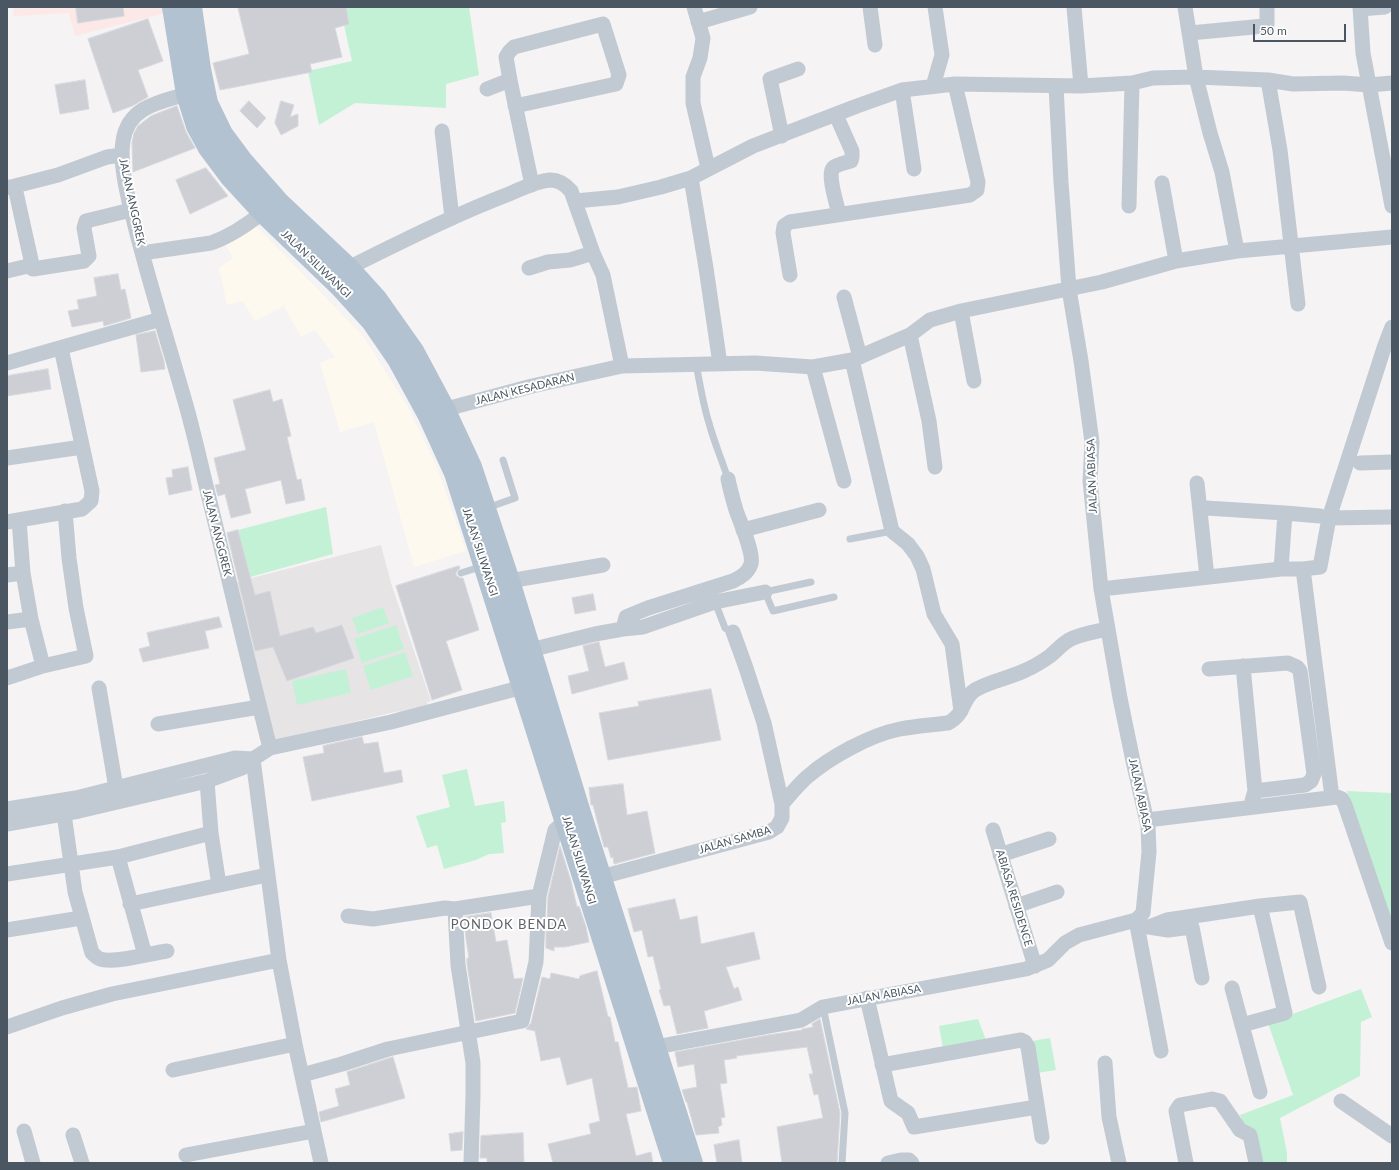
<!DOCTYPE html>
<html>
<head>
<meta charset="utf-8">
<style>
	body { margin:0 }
	#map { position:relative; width:1399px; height:1170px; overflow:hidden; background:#f5f3f3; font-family:Lato,sans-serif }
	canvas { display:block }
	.frame { position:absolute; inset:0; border:8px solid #4a5661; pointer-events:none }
	.scale { position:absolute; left:1253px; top:24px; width:93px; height:18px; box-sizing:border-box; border:2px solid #4a5661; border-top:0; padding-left:5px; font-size:12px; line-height:14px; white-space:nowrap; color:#4a5661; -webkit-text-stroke:3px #fff; paint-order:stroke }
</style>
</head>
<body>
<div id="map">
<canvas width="1399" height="1170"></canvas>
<div class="frame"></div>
<div class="scale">50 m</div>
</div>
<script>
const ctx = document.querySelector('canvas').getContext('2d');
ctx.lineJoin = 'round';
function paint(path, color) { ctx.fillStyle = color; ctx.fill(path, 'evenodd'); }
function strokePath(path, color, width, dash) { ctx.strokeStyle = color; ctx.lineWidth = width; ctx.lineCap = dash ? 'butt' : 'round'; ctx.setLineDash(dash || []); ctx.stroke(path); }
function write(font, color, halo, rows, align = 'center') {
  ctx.font = font + ' Lato,sans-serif'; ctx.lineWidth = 4; ctx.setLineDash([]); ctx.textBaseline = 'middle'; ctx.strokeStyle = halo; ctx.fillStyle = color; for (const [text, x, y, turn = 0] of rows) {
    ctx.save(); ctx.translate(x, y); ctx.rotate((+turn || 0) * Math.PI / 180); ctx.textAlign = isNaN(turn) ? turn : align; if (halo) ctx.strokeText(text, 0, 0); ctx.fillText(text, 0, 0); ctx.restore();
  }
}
paint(new Path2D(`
	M255,225L363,336L409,409L436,465L466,551L414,567L374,422L340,432L320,363L335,357L315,330L301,337L284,306L255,321L243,301L227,305L219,268L233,258L225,244Z`), '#fdf9ef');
paint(new Path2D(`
	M381,545L391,583L431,701L427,702L428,709L400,715L399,711L274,741L236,582Z`), '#e6e4e5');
paint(new Path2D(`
	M13,7H164L165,13L75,36L69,13L14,16Z`), '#fce8e6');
paint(new Path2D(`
	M340,7H469L479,75L446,84V108L355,103L319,125L308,71L352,61Z
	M326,507L333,554L250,577L238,530Z
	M383,607L389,623L358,634L352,618Z
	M396,625L404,649L362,663L354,639Z
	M405,652L413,676L371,690L363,666Z
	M346,669L351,693L297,705L292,681Z
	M467,769L475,806L504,801L506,822L501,823L504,853L489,854L476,860L444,869L437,845L427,848L416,816L450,807L442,775Z
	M1347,791L1392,793V929Z
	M1361,989L1372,1017L1361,1022L1360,1076L1280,1118L1287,1153V1163H1259L1240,1115L1293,1095L1268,1023Z
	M978,1019L986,1040L943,1048L939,1026Z
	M1050,1038L1056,1070L1037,1073L1032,1041Z`), '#c3f1d5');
const building = new Path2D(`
	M76,7H123L124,16L78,23Z
	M238,7H346L349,24L335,28L342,57L310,64L312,72L220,90L213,63L249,54Z
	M148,19L163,61L138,70L148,97L132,106L113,113L88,39Z
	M85,80L89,109L60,114L55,85Z
	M249,101L266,118L257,128L240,111Z
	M281,101L294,105L290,117L298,114V126L281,135L275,123Z
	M177,106L186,132L195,148L133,172L132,143L134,133L138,126L151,116Z
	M206,168L228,196L190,214L176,180Z
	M118,274L121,290L125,289L131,318L104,326L103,321L72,327L68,311L79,309L77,300L97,296L94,278Z
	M155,331L164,361L165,369L141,372L136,335Z
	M48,369L51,389L7,396V376Z
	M270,390L273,402L282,399L291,436L287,437L297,480L301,479L305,500L286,504L281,480L245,489L251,513L231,518L225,494L218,496L215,485L220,484L214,458L246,450L233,400Z
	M188,467L192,490L169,495L166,478L173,477L172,470Z
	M238,530L255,595L270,591L280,636L313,627L316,633L342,625L354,658L287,681L273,647L255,651L227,533Z
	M459,566L460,568L456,572V575L460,578H463L479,630L446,641L462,690L432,700L396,586Z
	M593,594L596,610L575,614L572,598Z
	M219,617L222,627L205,631L209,648L143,662L139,649L150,646L147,633Z
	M599,642L605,667L624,662L628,679L572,694L568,676L589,671L583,646Z
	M711,689L721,740L608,760L599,713L639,706L638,702Z
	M362,737L364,744L378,742L384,773L401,770L403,782L312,801L303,757L324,753L323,746Z
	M623,784L627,815L647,811L655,853L614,864L613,857L611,858L608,847H604L593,805H591L589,788Z
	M560,846L571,881L577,907L579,906L586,927L589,942L565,947H554V951L546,948V931H548L547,923L548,897Z
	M675,899L680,920L697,916L701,944L754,932L760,959L726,967L734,989L738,987L742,1000L704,1011L708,1028L677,1034L670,1005L664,1006L659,990L661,989L653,956L648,957L642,930L634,932L628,909Z
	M491,913L496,942L507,940L514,979L523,978L515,1013L476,1021L467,964V958H469L466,939L464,917Z
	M597,971L608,1017H610L615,1042H618L628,1088L637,1087L641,1111L626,1114L636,1156L651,1152L653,1163H553L548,1144L591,1134L589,1124L600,1121L592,1078L567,1085L560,1057L541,1061L535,1031L526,1029L531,1023L542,977L550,979L551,973L579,979L580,976Z
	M820,1019L840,1113L837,1163H782L777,1127L823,1118L818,1094L814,1095L809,1074H813L807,1047L736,1056L737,1058L724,1060L727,1083L720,1084L725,1117L721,1118L722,1125L718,1127L719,1133L696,1135L687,1102H686L682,1090L697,1087L694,1064L678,1067L675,1052L768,1035L802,1030V1029L813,1027L812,1024Z
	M393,1057L405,1098L321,1122L319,1112L339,1106L335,1089L350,1085L347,1072Z
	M463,1132L462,1150L451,1151L449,1134Z
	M523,1133L524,1163H487V1158H480L481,1136Z
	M739,1140L742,1163H717L714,1145Z`);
paint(building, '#cdcfd5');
strokePath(building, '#d7d9de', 1);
strokePath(new Path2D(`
	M696,364C700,384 703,404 709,423C714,442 722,460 728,479
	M487,508L515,498L503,460
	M850,539L892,531
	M461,573L483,566
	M811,582L765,592L773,611L834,597
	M715,602L725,628L733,632
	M823,1007L845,1113L842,1163`), '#c1cad2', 7);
strokePath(new Path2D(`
	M694,7L703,38L700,58L693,77V103L708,168
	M870,7L875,45
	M1074,7L1081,86
	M1185,7L1196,77L1210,133L1222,172L1237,251
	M1360,7L1363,53L1392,206
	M1360,9L1385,7
	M698,22L750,7
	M1190,33L1264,26L1267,24V7
	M1268,80L1280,150L1298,304
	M933,86L942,55L935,7
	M487,89L510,80
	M902,90L914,169
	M187,94C159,102 128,107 123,141C119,165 129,202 135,226C150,286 169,345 186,405C195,437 202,470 210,502C230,584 249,666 270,748
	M515,106L616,84L619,75L603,24L514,47L509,52L506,57L510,80L532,185
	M836,115L852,151V157L851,161C845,163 837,164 833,168C827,174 837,205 839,214
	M442,131L452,218
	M782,136L770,79L798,69
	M691,178L706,268L720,364
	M1162,183L1176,261
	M7,187L13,188L16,192L33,269
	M11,187L58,175L107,157L122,155
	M575,201L618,197L661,187L691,178L753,146L857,106L902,90L955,84L1081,86L1132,83L1153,78L1196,77L1268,80L1293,84L1343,83L1369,85L1392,83
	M1129,206L1132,83
	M142,253L211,243C231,236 247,225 263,212
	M348,268C401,242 454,215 509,194C521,189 536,181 550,180C559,180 565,184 571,191L593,253L603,275L622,366L755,363L813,367L852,360L910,335L930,320L961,311L1102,282L1176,261L1237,251L1392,237
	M529,268L548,262L570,260L593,253
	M7,271L28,266L33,269L84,261L89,256L84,228L86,221L131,210
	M790,275L783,233L784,226L790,222L970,195L977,190L978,182L955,84
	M844,297L860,357
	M961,311L974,381
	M910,335L929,421L935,467
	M852,360L892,531L908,544L917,556L923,569L934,614L952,644L961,711
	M7,363L161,319
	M813,367L844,481
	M435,412L532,386L622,366
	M7,458L82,447
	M1360,463L1392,462
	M1197,483L1207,577
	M1206,508L1285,513L1281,569
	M1285,513L1320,516
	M1329,518L1392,517
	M19,520L23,573L31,619L43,666
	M7,522L82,509L91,501L92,491L61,348
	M743,530L819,510
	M1303,569L1320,567L1329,518L1384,348L1392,327
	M7,575L23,573
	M509,581L603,565
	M1101,589L1281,569H1303L1332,797
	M7,622L31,619
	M623,629L626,617L648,608L733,581C741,577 748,573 751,564C754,553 740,522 736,510C733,500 730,489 728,479
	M530,650L595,634L623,629L643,627L715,602L765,592
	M1243,666L1255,791L1252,801
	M1209,669L1288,663L1297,667L1300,671L1314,774L1311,781L1305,785L1255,791
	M7,678L43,666L86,656L76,608L69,558L65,511
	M99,688L116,788
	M158,724L259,707
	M253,759L279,960L295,1044L321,1163
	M207,781L211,833L219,885
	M782,804C790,795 798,785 807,777C830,757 870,735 900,729C916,726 932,725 948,723C965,715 962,698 975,690C990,681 1010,678 1026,670C1035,666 1043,661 1050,656C1056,651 1062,644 1069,640C1080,634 1095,632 1107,629
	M7,809L76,798L235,758L253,759
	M64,814L75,892L92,953C95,955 97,958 100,959C114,964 152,953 167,951
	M1147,820L1337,797L1342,799L1345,805L1392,943
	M7,824L79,811L207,781L242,768L253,759L270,748L391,722L523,687
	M993,830L1035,966
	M1000,855L1049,839
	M118,857L145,955
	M7,874L118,857L211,833
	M601,877L769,832L777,827L782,818V804L764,723L745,665L733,632
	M130,904L267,875
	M1016,906L1057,892
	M348,916L373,919L445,908L455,909
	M1136,920L1161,1051
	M1149,927L1167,920L1260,906L1300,902L1319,987
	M1149,927L1168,930L1192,927L1202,978
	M7,930L81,918
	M1232,988L1260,1092
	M867,998L891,1101L908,1113L914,1127L1037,1107
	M1242,1025L1285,1013L1260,906
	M7,1027L62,1008L112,994L279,960
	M655,1047L801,1020L823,1007L1026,969L1048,960L1065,943L1079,935L1136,920L1143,913L1149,852L1148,826L1133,761L1120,698L1101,589L1090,481L1092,442L1081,361L1069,289L1061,182L1056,86
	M1105,1063L1109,1117L1119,1163
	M882,1065L1021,1040L1025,1042L1028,1047L1042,1137
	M173,1070L295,1044
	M302,1075L342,1064L388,1049L522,1021L536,962L539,896L555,830L566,820
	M1341,1101L1392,1136
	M24,1131L33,1163
	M73,1135L82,1163
	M186,1155L314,1131
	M471,1163L473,1095V1063L458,965L455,909L539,896
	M888,1163L901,1160H909L912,1163
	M1186,1163L1176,1111L1180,1105L1212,1099L1220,1101L1240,1130L1250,1135L1256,1163`), '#c1cad2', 15);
strokePath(new Path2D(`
	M173,7L187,94L197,126L209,148L230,176L263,212L340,286L372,321L398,359L428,414L455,473L674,1163
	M191,7L200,69L207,103L222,134L242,161L279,203L348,268L377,300L413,351L444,409L471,467L509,581L580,813L692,1163`), '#b3c2d1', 22);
write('11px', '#4a5661', '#fff', [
	["JALAN ANGGREK",132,202,78],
	["JALAN SILIWANGI",316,264,44],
	["JALAN KESADARAN",525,389,-14],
	["JALAN ABIASA",1092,476,-92],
	["JALAN ANGGREK",217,533,76],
	["JALAN SILIWANGI",480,552,72],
	["JALAN ABIASA",1140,795,78],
	["JALAN SAMBA",735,840,-16],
	["JALAN SILIWANGI",579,860,73],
	["ABIASA RESIDENCE",1014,898,73],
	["JALAN ABIASA",884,995,-10]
]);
ctx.letterSpacing = '1px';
write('13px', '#5f6368', '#fff', [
	["PONDOK BENDA",509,925]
]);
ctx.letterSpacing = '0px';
</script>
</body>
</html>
